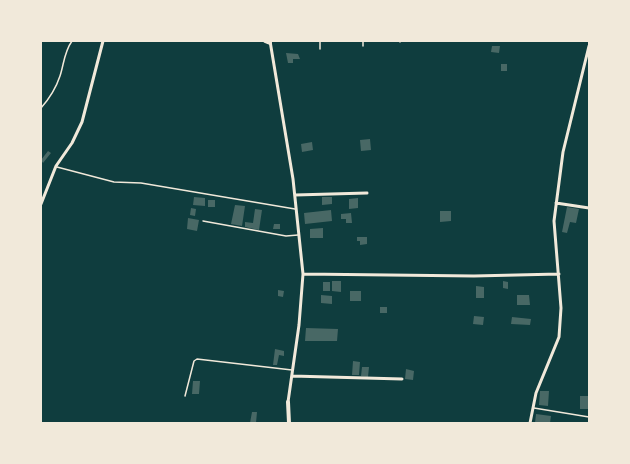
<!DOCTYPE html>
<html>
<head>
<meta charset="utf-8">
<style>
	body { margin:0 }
	#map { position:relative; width:630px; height:464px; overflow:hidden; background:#0f3d3e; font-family:"DejaVu Sans",sans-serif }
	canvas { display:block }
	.frame { position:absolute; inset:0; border:42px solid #f1e9da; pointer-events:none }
</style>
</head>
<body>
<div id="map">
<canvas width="630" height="464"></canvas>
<div class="frame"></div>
</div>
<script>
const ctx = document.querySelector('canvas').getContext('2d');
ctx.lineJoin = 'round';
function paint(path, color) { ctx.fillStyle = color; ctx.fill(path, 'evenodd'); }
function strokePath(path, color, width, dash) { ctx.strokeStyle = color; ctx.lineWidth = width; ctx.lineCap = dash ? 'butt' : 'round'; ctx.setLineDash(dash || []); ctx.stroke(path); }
paint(new Path2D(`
	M492,46H500L499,53L491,52Z
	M286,53L298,54L300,59H293V63H288Z
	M501,64H507V71H501Z
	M370,139L371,150L361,151L360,140Z
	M312,142L313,150L302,152L301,144Z
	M48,151L51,153L43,163L41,160Z
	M194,197L205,198V206L193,205Z
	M322,197H332V204L322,205Z
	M358,198V208L349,209V199Z
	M208,200H215V207H208Z
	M235,205L245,206L242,226L231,224Z
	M567,207L579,209L576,223L570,222L567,233L562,232Z
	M191,208L196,209L195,216L190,215Z
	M255,209L262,210L259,230L245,227V222L253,223Z
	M331,210L332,221L305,224L304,213Z
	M440,211H451V221L440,222Z
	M351,213L352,223H346V219H341V214Z
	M188,218L199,220L197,231L187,229Z
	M274,224H280V229H273Z
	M323,228V238H310V229Z
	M357,237H367V244L360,245V241H357Z
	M332,281H341V292L332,291Z
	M503,281L508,282V289L503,288Z
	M323,282H330V291H323Z
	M476,286L484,287V298H476Z
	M278,290L284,291L283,297L278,296Z
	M350,291H361V301H350Z
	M321,295L332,296V304L321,303Z
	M517,295H529L530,305H517Z
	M380,307H387V313H380Z
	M474,316L484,317L483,325L473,324Z
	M512,317L531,319L530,325L511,324Z
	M306,328L338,329L337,341H305Z
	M275,349L284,351V356L279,355L277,365H273Z
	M353,361L360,362L359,375H352Z
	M362,367H369L368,377L361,376Z
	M406,369L414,371L413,380L405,379Z
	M193,381H200L199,394H192Z
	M540,391H549L548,406L539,405Z
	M580,396H589L588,409H580Z
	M252,412H257L256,423H250Z
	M536,414L551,416L550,423H535Z`), '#486865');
strokePath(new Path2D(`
	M320,41V49
	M363,41V46
	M400,41V42
	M41,108C49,99 56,88 60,76C64,64 64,52 72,41
	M57,167L114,182L141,183L295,209
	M203,221L286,236L298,235
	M185,396L194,361L197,359L292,370
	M534,408L589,417`), '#f1e9da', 1.5);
strokePath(new Path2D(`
	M270,41L293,179L303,274L299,325L288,402
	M295,195L367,193
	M556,203L589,208
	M41,204L56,166L72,143L82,122L103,41
	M303,274L474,276L559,274
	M292,376L402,379
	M530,423L536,393L559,337L561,308L554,221L563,152L589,46`), '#f1e9da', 3);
strokePath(new Path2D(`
	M265,41L270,43
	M288,402L289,423`), '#f1e9da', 4);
</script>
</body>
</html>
